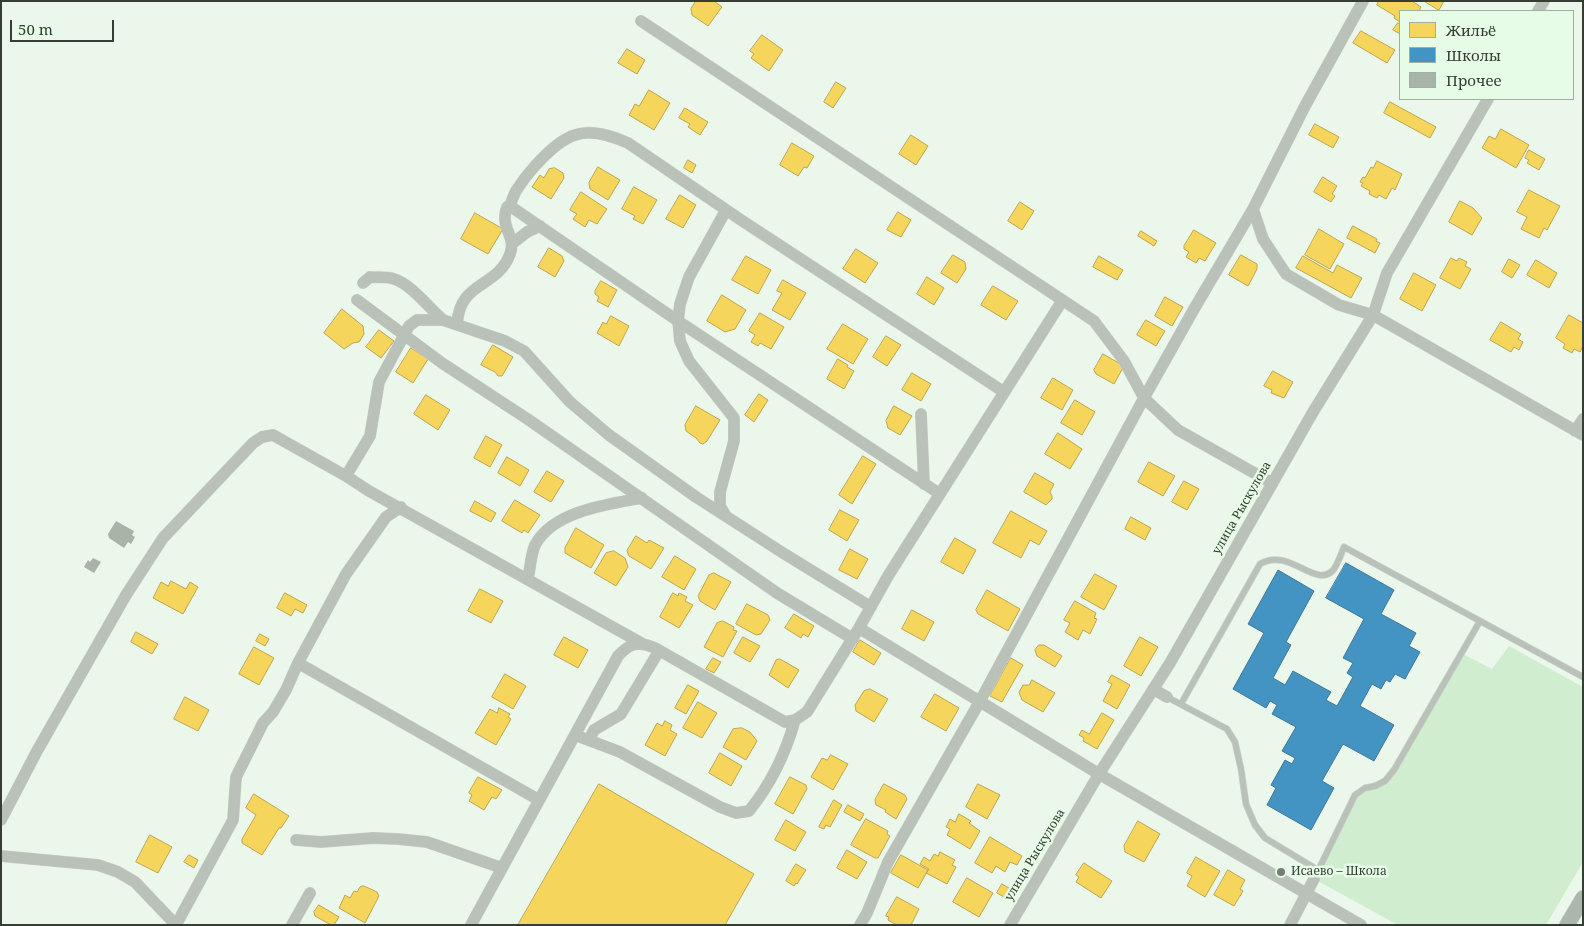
<!DOCTYPE html>
<html>
<head>
<meta charset="utf-8">
<style>
	body { margin:0 }
	#map { position:relative; width:1584px; height:926px; overflow:hidden; background:#ebf7eb; font-family:"Noto Serif",serif }
	canvas { display:block }
	.frame { position:absolute; inset:0; border:2px solid #353d35; pointer-events:none }
	.legend { position:absolute; left:1399px; top:10px; width:175px; height:90px; box-sizing:border-box; background:#e7fce6; border:1px solid #a0b09f; margin:0; padding:6px 9px; list-style:none; font-size:15px; color:#353d35 }
	.legend li { display:flex; align-items:center; gap:10px; height:25px }
	.legend b { width:25px; border:1px solid #a0b09f }
	.scale { position:absolute; left:10px; top:20px; width:104px; height:22px; box-sizing:border-box; border:2px solid #353d35; border-top:0; padding-left:6px; font-size:15px; line-height:18px; white-space:nowrap; color:#353d35; -webkit-text-stroke:4px #e7fce6; paint-order:stroke }
</style>
</head>
<body>
<div id="map">
<canvas width="1584" height="926"></canvas>
<div class="frame"></div>
<ul class="legend">
<li><b style="height:14px;background:#f6d55c"></b>Жильё</li>
<li><b style="height:14px;background:#4393c3"></b>Школы</li>
<li><b style="height:14px;background:#a7b4a7"></b>Прочее</li>
</ul>
<div class="scale">50 m</div>
</div>
<script>
const ctx = document.querySelector('canvas').getContext('2d');
ctx.lineJoin = 'round';
function paint(path, color) { ctx.fillStyle = color; ctx.fill(path, 'evenodd'); }
function strokePath(path, color, width, dash) { ctx.strokeStyle = color; ctx.lineWidth = width; ctx.lineCap = dash ? 'butt' : 'round'; ctx.setLineDash(dash || []); ctx.stroke(path); }
function write(font, color, halo, rows, align = 'center') {
  ctx.font = font + ' "Noto Serif",serif'; ctx.lineWidth = 5; ctx.setLineDash([]); ctx.textBaseline = 'middle'; ctx.strokeStyle = halo; ctx.fillStyle = color; for (const [text, x, y, turn = 0] of rows) {
    ctx.save(); ctx.translate(x, y); ctx.rotate((+turn || 0) * Math.PI / 180); ctx.textAlign = isNaN(turn) ? turn : align; if (halo) ctx.strokeText(text, 0, 0); ctx.fillText(text, 0, 0); ctx.restore();
  }
}
paint(new Path2D(`
	M1509,646L1583,687V862L1546,925H1398L1314,879L1355,795L1385,781L1461,653L1492,669Z`), '#d1edd0');
const homes = new Path2D(`
	M696,1H714L722,7L708,26L692,15L691,9Z
	M1379,1H1412L1421,7L1419,11H1400V22L1394,18L1395,16L1377,5Z
	M1424,1H1444L1439,10Z
	M1398,23L1400,24V34L1393,30Z
	M1361,31L1395,50L1387,63L1353,43Z
	M762,35L783,50L769,71L751,58L754,54L750,51Z
	M627,49L645,60L637,74L618,63Z
	M836,82L846,88L833,108L824,102Z
	M649,90L670,103L654,130L629,115L635,104L639,106Z
	M1390,102L1436,127L1430,138L1384,113Z
	M685,108L708,122L700,135L688,127L690,124L679,118Z
	M1315,124L1339,137L1333,148L1309,135Z
	M1501,129L1529,145L1516,168L1482,148L1489,136L1495,139Z
	M911,135L928,146L916,165L899,154Z
	M792,143L814,156L807,168L804,167L798,176L780,165Z
	M1529,150L1545,159L1539,170L1527,163L1529,160L1525,158Z
	M688,160L696,165L692,173L684,168Z
	M1377,161L1402,174L1395,190L1392,188L1386,199L1379,195L1377,198L1369,194L1370,191L1361,186L1363,183L1360,182L1363,177L1365,178L1371,167L1373,168Z
	M598,167L620,180L608,200L590,189L589,183Z
	M555,168L563,173L564,178L551,199L532,187L540,175L544,178L549,169Z
	M1323,177L1337,186L1332,194L1335,196L1331,202L1314,192Z
	M634,187L657,200L643,224L633,219L635,216L622,209Z
	M1529,190L1560,206L1547,230L1544,228L1539,238L1521,229L1527,217L1517,212Z
	M581,192L607,209L597,224L589,220L585,227L573,219L577,214L570,210Z
	M680,195L696,205L683,228L666,219Z
	M1460,201L1473,208L1482,218L1472,235L1449,222Z
	M1020,202L1034,211L1022,230L1008,221Z
	M898,212L911,220L901,237L887,230Z
	M475,213L503,229L488,254L461,239Z
	M1353,226L1377,239L1376,241L1380,243L1375,253L1347,238Z
	M1319,229L1344,244L1330,269L1305,255Z
	M1194,230L1216,243L1205,261L1199,258L1196,263L1186,257L1189,252L1184,249V246Z
	M1141,231L1157,241L1154,246L1138,236Z
	M549,248L562,256L564,261L555,277L538,267Z
	M856,249L878,263L865,283L843,269Z
	M953,255L965,262L966,269L957,283L941,273Z
	M1241,255L1257,264V269L1248,286L1229,275Z
	M746,256L771,270L758,294L732,280Z
	M1099,256L1123,270L1117,280L1093,267Z
	M1303,256L1333,273L1337,265L1362,278L1351,298L1296,268Z
	M1451,258L1457,261L1459,258L1467,262L1465,266L1471,269L1460,289L1440,278Z
	M1509,259L1520,265L1512,278L1502,272Z
	M1536,260L1557,273L1549,288L1527,275Z
	M1414,273L1436,285L1422,311L1400,299Z
	M927,277L944,288L934,305L917,294Z
	M783,280L806,293L790,320L772,310L782,293L777,291Z
	M601,281L617,290L608,307L597,301L599,297L595,294V291Z
	M993,286L1018,301L1006,320L981,305Z
	M722,295L746,310L735,329L725,332L707,321Z
	M1165,297L1183,307L1172,326L1155,316Z
	M342,309L363,326L364,334L359,342L353,343L344,349L324,333Z
	M760,313L784,327L771,349L760,343L758,346L751,342L755,335L749,331Z
	M1569,315L1583,323V346L1580,352L1574,349L1572,353L1563,348L1565,344L1556,338Z
	M611,316L629,326L619,346L597,333L603,322L606,324Z
	M1146,320L1165,331L1156,346L1137,335Z
	M1501,322L1521,334L1518,339L1523,342L1519,350L1514,347L1511,352L1490,340Z
	M843,324L868,339L853,364L827,349Z
	M379,330L394,341L381,358L366,347Z
	M886,336L901,345L887,366L873,357Z
	M493,345L513,357L502,376H498L495,372L481,365Z
	M411,348L428,359L413,383L396,372Z
	M1103,354L1124,366L1114,384L1096,374L1094,370Z
	M838,359L848,365L847,367L854,371L844,389L827,379Z
	M1273,371L1293,382L1284,398L1271,393L1272,390L1264,386Z
	M912,373L931,384L921,401L902,390Z
	M1053,378L1073,390L1062,410L1041,398Z
	M759,394L768,400L754,422L745,415Z
	M426,395L450,410L438,430L414,414Z
	M1075,400L1095,412L1082,435L1061,423Z
	M696,406L720,420L707,441L703,444L700,443L696,438L686,431L685,425Z
	M894,406L912,416L900,435L888,428L886,421Z
	M1058,433L1082,449L1070,469L1045,454Z
	M486,436L502,445L490,467L474,458Z
	M863,456L876,464L852,504L839,495Z
	M507,457L529,470L520,486L498,473Z
	M1149,462L1175,476L1163,496L1138,482Z
	M547,471L564,481L551,502L534,492Z
	M1035,473L1054,484L1050,492L1052,496V499L1046,505L1024,492Z
	M1184,481L1199,489L1187,510L1172,502Z
	M515,500L540,515L528,533L524,530L522,533L502,521Z
	M475,501L496,513L491,522L470,511Z
	M840,510L859,520L847,541L829,530Z
	M1011,511L1047,531L1039,545L1030,540L1021,558L993,543Z
	M1131,517L1151,528L1145,540L1125,529Z
	M576,528L604,545L591,568L565,553V548Z
	M636,536L647,543L649,540L664,548L651,569L629,556L627,551Z
	M955,538L976,550L963,574L941,562Z
	M850,549L868,559L857,579L839,570Z
	M614,551L625,558L628,567L616,586L594,573L606,553Z
	M675,556L696,569L684,590L662,577Z
	M714,573L731,582L715,610L700,601L698,596L709,575Z
	M1095,574L1117,586L1104,610L1081,597Z
	M171,581L186,589L190,582L198,587L183,614L153,598L161,582L168,586Z
	M480,589L503,601L491,623L468,611Z
	M987,590L1020,609L1008,631L978,614L976,610Z
	M285,593L307,605L303,613L295,609L291,616L277,608Z
	M673,593L678,596L679,593L687,597L685,601L693,605L679,628L660,617Z
	M1075,601L1096,613L1094,618L1097,619L1090,634L1083,630L1078,640L1065,632L1070,623L1064,620Z
	M747,604L768,615L770,620L761,634L756,635L736,624Z
	M912,610L934,622L924,641L902,629Z
	M794,614L814,626L808,637L803,634L801,638L785,628Z
	M723,621L734,627L733,630L737,631L723,657L704,647L717,623Z
	M136,632L158,644L152,654L131,642Z
	M260,634L269,639L265,646L256,641Z
	M564,637L588,650L578,668L554,655Z
	M743,637L760,646L750,662L734,653Z
	M1140,637L1158,647L1141,676L1124,666Z
	M860,640L881,653L874,665L853,652Z
	M1039,645H1044L1062,656L1055,667L1037,656L1035,650Z
	M254,647L274,658L259,685L239,674Z
	M713,658L721,662L714,673L706,669Z
	M1011,658L1023,665L1002,702L990,696Z
	M780,659L799,670L788,688L769,675L776,660Z
	M505,674L526,686L513,709L492,697Z
	M1112,675L1130,685L1117,709L1103,701L1112,684L1108,682Z
	M1032,680L1055,693L1043,712L1022,700L1019,692L1023,685H1029Z
	M688,685L699,691L686,714L675,708Z
	M870,689L888,699L874,722L856,711L855,705L864,691Z
	M935,694L959,708L946,731L921,717Z
	M185,697L209,710L198,731L174,719Z
	M698,702L717,713L702,738L683,728Z
	M499,708L510,714L508,717L511,719L496,745L475,733L490,709L497,713Z
	M1102,713L1114,720L1097,749L1083,741L1084,738L1079,735L1082,730L1089,734Z
	M665,721L672,725L670,730L677,734L665,756L645,745L657,723L662,726Z
	M742,728L750,732L757,741L746,760L723,747L733,729Z
	M720,753L742,766L731,786L709,773Z
	M831,755L848,764L833,790L811,777L822,758L827,760Z
	M478,777L502,790L496,799L492,797L484,810L469,801L472,795L469,793Z
	M790,777L806,785L807,789L793,814L775,804Z
	M599,784L754,874L725,925H518Z
	M884,784L905,795L907,799L896,819L885,812L886,810L876,805L875,800Z
	M978,784L1000,795L987,819L966,807Z
	M254,794L289,816L281,828H279L262,855L242,843V839L256,815L246,808Z
	M834,800L842,805L830,827L826,825L824,829L819,827Z
	M848,805L864,814L860,821L844,812Z
	M959,814L971,821L969,823L980,831L970,849L947,835L950,829L946,827L950,819L955,822Z
	M866,819L888,831L887,834L890,836L878,858H875L851,845Z
	M786,820L806,832L795,851L775,840Z
	M1138,821L1160,834L1144,862L1125,852L1124,846Z
	M150,835L172,847L158,873L136,862Z
	M990,837L1022,856L1017,865L1010,862L1005,872L996,866L992,873L975,863Z
	M847,850L867,862L857,879L837,868Z
	M940,852L955,860L952,865L956,867L947,884L926,873L929,869L920,864L924,857L930,861L934,854L938,856Z
	M189,855L198,860L194,868L184,862Z
	M901,855L928,870L918,888L891,873Z
	M1196,857L1220,871L1205,897L1187,886L1192,876L1187,873Z
	M1084,863L1112,881L1101,898L1076,882L1079,877L1076,875Z
	M796,864L806,870L797,884L796,883L794,886L786,881Z
	M1228,870L1245,880L1240,889L1243,891L1234,906L1214,895Z
	M967,878L993,893L979,917L953,902Z
	M1002,884L1014,891L1009,900L997,893Z
	M364,886L377,892L379,896L365,923L339,908L345,895L350,898L354,891L357,892L360,887Z
	M897,897L919,909L911,925H897L888,920L889,917L886,916Z
	M319,905L339,917L334,925H331L315,916L314,912Z`);
paint(homes, '#f6d55c');
strokePath(homes, '#bca750', 1);
const schools = new Path2D(`
	M1346,563L1394,590L1381,614L1416,633L1409,646L1420,652L1405,679L1395,674L1390,682L1386,680L1381,689L1372,684L1360,706L1394,725L1374,761L1343,744L1322,781L1334,788L1311,830L1267,805L1276,788L1271,785L1285,760L1292,764L1295,758L1282,751L1296,727L1272,714L1277,705L1270,701L1266,708L1233,689L1264,633L1248,624L1278,570L1314,591L1286,642L1291,645L1273,678L1285,685L1293,671L1331,692L1326,700L1337,706L1353,677L1347,673L1353,663L1343,658L1364,619L1326,598Z`);
paint(schools, '#4393c3');
strokePath(schools, '#3f7998', 1);
paint(new Path2D(`
	M116,521L134,531L132,535L135,537L131,544L128,542L124,548L109,538L108,534Z
	M93,558L101,562L94,573L84,567L88,560L90,562Z`), '#a7b4a7');
const lane = new Path2D(`
	M1167,697L1227,729L1235,742L1241,769L1246,804L1255,825L1265,838L1318,870
	M1181,704L1260,564C1289,546 1317,591 1334,569C1338,563 1341,554 1344,547L1583,677
	M1314,879L1355,795L1365,788L1375,786L1385,781L1394,770L1480,621`);
const street = new Path2D(`
	M1363,1L1305,106L1253,209L1263,239L1286,274L1339,305L1373,315L1583,435
	M1538,11L1544,1
	M641,21L1094,321L1124,361L1144,398L1178,430L1272,483
	M510,206L678,321L940,494
	M726,210L689,277L680,304L678,321L680,341L689,361L734,418V441L720,492V506L726,516
	M513,243L527,232L540,226
	M363,283L370,277C377,278 387,276 394,279C411,284 429,308 443,320
	M357,300L442,363L529,420L777,593L853,639
	M457,324C460,280 497,289 510,254C517,236 499,228 507,207L510,206C512,200 514,193 518,188C529,171 555,141 575,135C592,129 612,136 628,143L741,220L1004,392
	M921,414L924,484
	M1575,431L1583,419
	M346,476L370,436L379,382L409,326L417,320H443L505,341L524,351L570,402L609,435L696,497L783,553L871,607
	M528,579C530,569 531,554 535,545C553,511 608,504 642,498
	M859,628L1099,774L1361,925
	M298,663L539,800
	M1153,689L1167,697
	M575,735L620,752L720,807L736,813L749,811C771,784 786,752 795,720
	M589,740L594,730L621,714L659,651
	M1,820L37,751L126,595L163,538L253,443L262,437L273,435L346,476L369,491L643,644
	M296,840L321,842L373,838L398,839L427,842L502,868
	M1,856L98,865L118,872L135,882L176,925
	M176,925L233,820L236,777L263,723L273,712L286,690L298,663L346,574L386,517L401,507
	M292,925L310,893
	M471,925L618,656C630,643 638,641 655,648L785,722L795,720L807,712L859,628L888,576L1062,301
	M860,925L867,913L888,862L980,701L1144,398L1194,309L1253,209
	M1010,925L1099,774L1170,663L1313,412L1373,315L1387,273L1488,99
	M1290,925L1314,879`);
const secondary = new Path2D(`
	M1567,925L1583,898`);
strokePath(lane, '#c7d1c7', 7);
strokePath(street, '#c7d1c7', 12);
strokePath(secondary, '#c7d1c7', 16);
strokePath(lane, '#b9c1b9', 5.5);
strokePath(street, '#b9c1b9', 11);
strokePath(secondary, '#adb6ad', 15);
for (const [x, y, r, color] of [
	[1281,872,5,"#757e75"]
]) { const dot = new Path2D(); dot.arc(x, y, r, 0, 2 * Math.PI); ctx.fillStyle = color; ctx.fill(dot); strokePath(dot, '#e7fce6', 2); }
write('12px', '#353d35', '#e7fce6', [
	["улица Рыскулова",1242,508,-60],
	["улица Рыскулова",1035,855,-59]
]);
write('12px', '#353d35', '#e7fce6', [
	["Исаево – Школа",1291,872]
], 'left');
</script>
</body>
</html>
